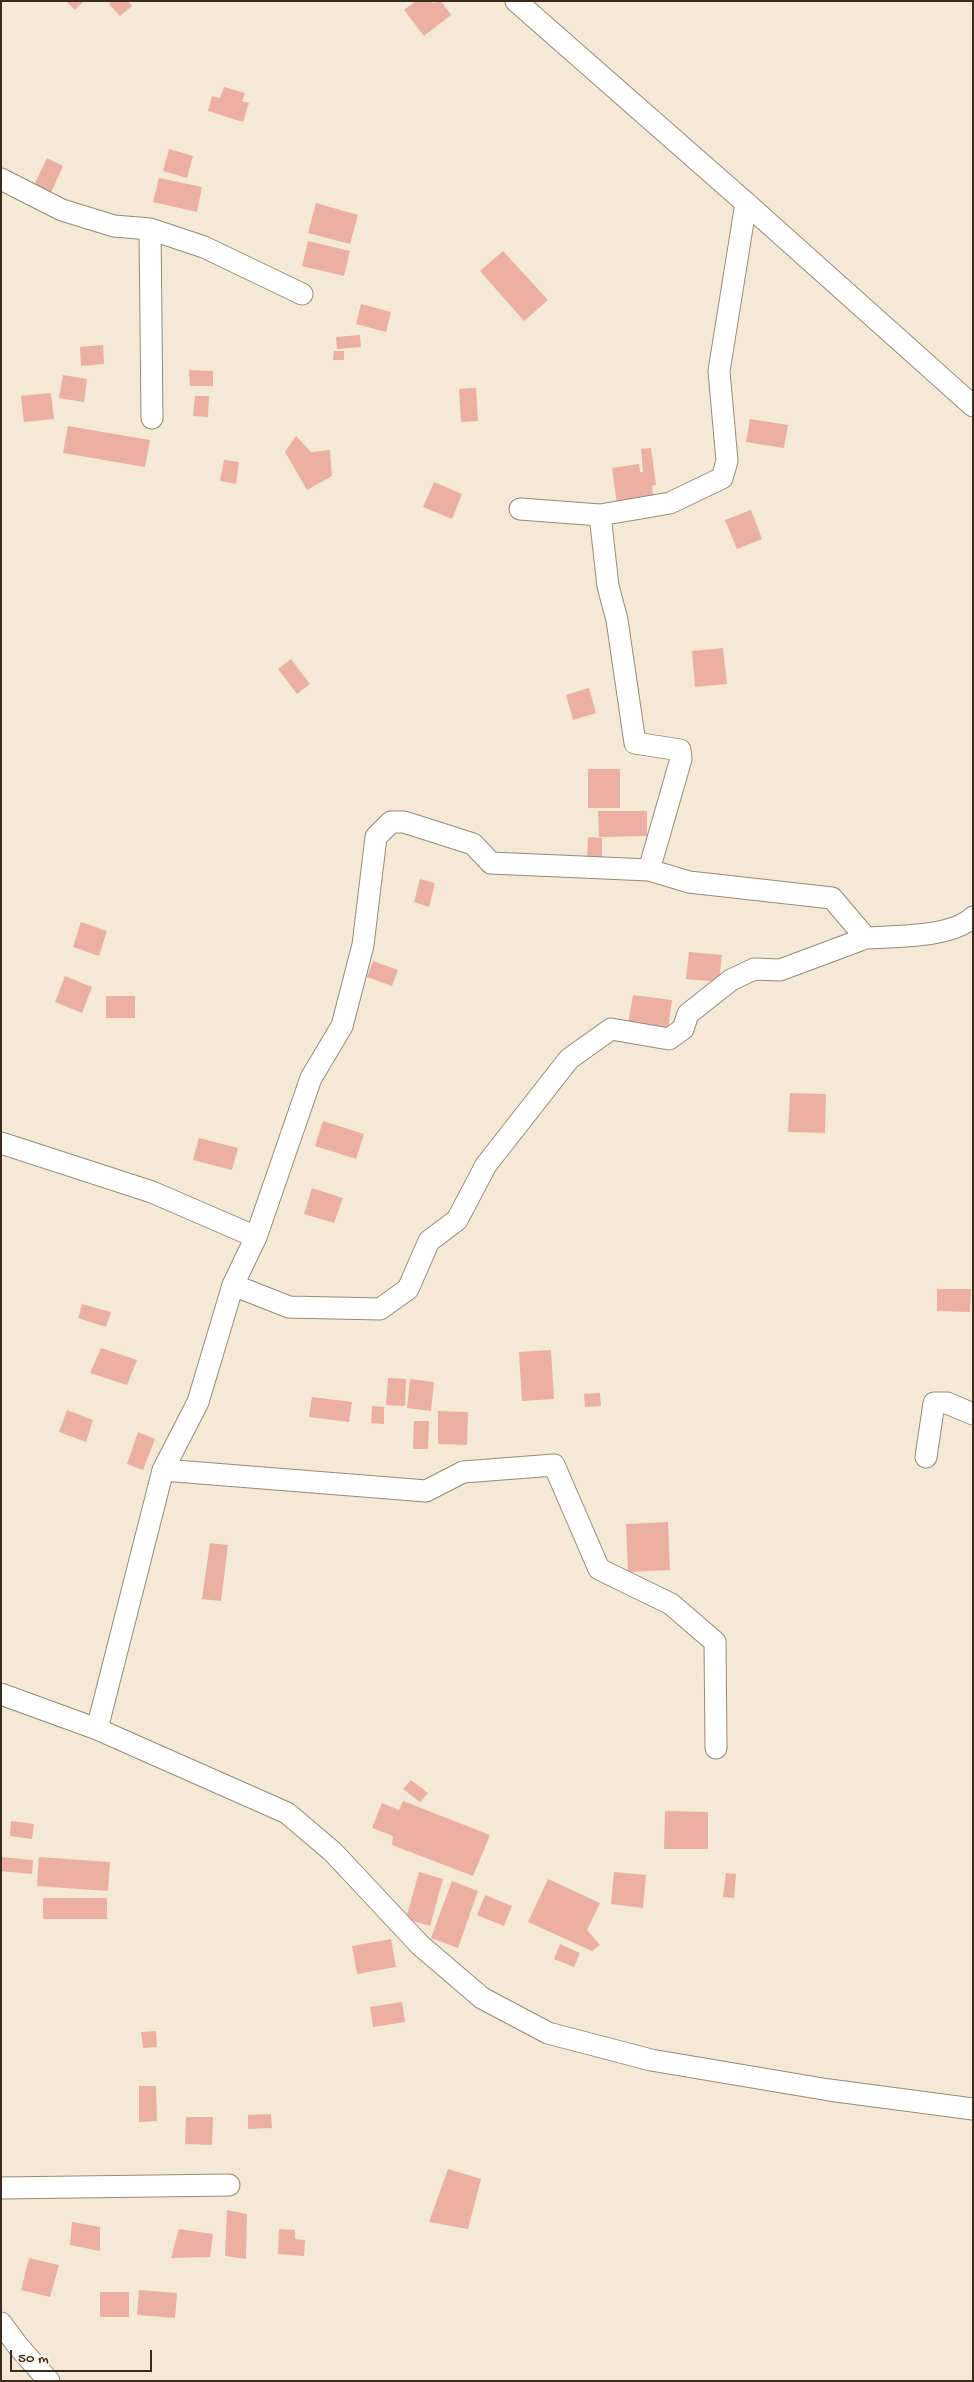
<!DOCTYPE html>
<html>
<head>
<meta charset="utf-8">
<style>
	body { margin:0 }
	#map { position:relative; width:974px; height:2382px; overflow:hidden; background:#f3e9d4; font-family:"Gochi Hand",sans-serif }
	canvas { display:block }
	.frame { position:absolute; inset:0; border:2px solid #3b2a1e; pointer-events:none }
	.scale { position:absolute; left:10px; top:2350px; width:142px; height:22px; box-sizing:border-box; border:2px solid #3b2a1e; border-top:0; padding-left:6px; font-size:15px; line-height:18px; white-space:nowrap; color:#3b2a1e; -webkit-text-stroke:4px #f7f3e8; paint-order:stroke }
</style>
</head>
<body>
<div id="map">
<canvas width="974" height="2382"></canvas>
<div class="frame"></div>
<div class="scale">50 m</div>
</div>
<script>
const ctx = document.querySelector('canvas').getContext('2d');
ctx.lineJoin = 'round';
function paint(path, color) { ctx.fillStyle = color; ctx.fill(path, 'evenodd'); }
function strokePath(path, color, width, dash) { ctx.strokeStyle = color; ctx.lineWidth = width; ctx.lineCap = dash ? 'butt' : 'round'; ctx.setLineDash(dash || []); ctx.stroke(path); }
paint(new Path2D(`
	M66,1H84L75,10Z
	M112,1H128L132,6L120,16L109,4Z
	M416,1H432L433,3L441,1L451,15L424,36L404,10Z
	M224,87L245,93L242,101L249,103L243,122L208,111L212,96L220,98Z
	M169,149L193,156L187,178L163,171Z
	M47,158L63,166L51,193L34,185Z
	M159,178L202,187L197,212L153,202Z
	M316,203L358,215L350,244L308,233Z
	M308,241L350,251L344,276L302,266Z
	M503,251L548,300L524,321L480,271Z
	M361,304L391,312L386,332L356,324Z
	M360,335L361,347L337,349L336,337Z
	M103,345L104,364L81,366L80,347Z
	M334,351H344V360H333Z
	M189,370L213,371V386H190Z
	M63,375L87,379L84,402L59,398Z
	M476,388L478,421L461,422L459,389Z
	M51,393L54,419L24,422L21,396Z
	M195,396H209L208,417L193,416Z
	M750,419L788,425L784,448L746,442Z
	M68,426L150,440L145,467L63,453Z
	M296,436L311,452L330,450L332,476L307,490L285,452Z
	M651,448L656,485L652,486L653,500L617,504L612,468L639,464L640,472H643L641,449Z
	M224,460L239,462L236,484L220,481Z
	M434,482L462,494L452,519L423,507Z
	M751,510L762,539L737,549L725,520Z
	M723,648L727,684L695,687L692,651Z
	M291,659L310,684L297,694L278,669Z
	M589,688L596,713L573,720L566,695Z
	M588,769H620V808H588Z
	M598,811H647V836L599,837Z
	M588,837L602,838V858H587Z
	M420,879L435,883L429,907L414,902Z
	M81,922L107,931L99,956L73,947Z
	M689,952L722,955L719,982L686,979Z
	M373,961L398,970L392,986L367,977Z
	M65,976L92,987L82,1013L55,1002Z
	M633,995L672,1000L668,1029L628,1024Z
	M106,996H135V1018H106Z
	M790,1093L826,1094L825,1133L788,1132Z
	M323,1121L364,1134L356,1159L315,1146Z
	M199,1138L238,1148L232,1170L193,1160Z
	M312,1188L343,1198L334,1223L304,1214Z
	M937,1289H971L970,1312L937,1311Z
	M82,1304L111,1312L106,1327L78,1318Z
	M101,1348L137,1360L127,1385L90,1373Z
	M551,1350L554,1399L522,1401L519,1352Z
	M388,1378L406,1379L405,1406L386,1405Z
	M410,1379L434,1382L431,1411L407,1408Z
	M600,1393L601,1406L585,1407L584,1394Z
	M312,1397L352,1402L349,1422L309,1417Z
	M372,1406L384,1407V1424L371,1423Z
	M67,1410L93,1420L86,1442L59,1432Z
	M438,1411L468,1412L467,1445L438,1444Z
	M414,1421H429L428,1449H413Z
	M138,1432L155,1439L143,1470L127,1464Z
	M668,1522L670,1570L628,1572L626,1524Z
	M210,1543L228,1545L221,1601L202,1599Z
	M411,1780L428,1793L420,1802L403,1789Z
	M403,1801L490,1835L473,1876L392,1845L393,1836L372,1828L382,1803L399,1810Z
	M665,1811L708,1812V1849H664Z
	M11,1821L34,1824L32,1839L10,1836Z
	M1,1857L33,1860L32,1874L1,1871Z
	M39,1857L110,1862L108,1891L37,1886Z
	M419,1872L443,1879L430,1926L406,1919Z
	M614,1872L646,1875L643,1908L611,1904Z
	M726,1873L736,1874L734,1898L723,1897Z
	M548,1879L600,1903L587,1930L600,1945L592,1951L528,1922Z
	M452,1881L478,1891L458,1948L431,1938Z
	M485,1895L512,1906L504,1926L477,1915Z
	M43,1898H107V1919H43Z
	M391,1939L396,1967L357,1974L352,1946Z
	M560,1944L580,1953L574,1967L554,1959Z
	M402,2002L405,2022L373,2027L370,2007Z
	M156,2031L157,2047L143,2048L141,2032Z
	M139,2086H156L157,2121L139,2122Z
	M271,2114L272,2128L248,2129V2115Z
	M186,2117H213L212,2145L185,2144Z
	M448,2169L481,2179L468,2229L429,2222Z
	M227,2210L247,2214L246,2259L225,2256Z
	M72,2222L100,2227V2251L70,2245Z
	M179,2229L213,2234L210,2257L171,2258Z
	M279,2229L295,2230V2239L305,2240L304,2256L278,2254Z
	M29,2258L59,2265L50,2297L21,2290Z
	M139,2290L177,2293L175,2318L137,2315Z
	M100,2292H129V2317H100Z`), '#ebb0a3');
const street = new Path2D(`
	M516,1L746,203L973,406
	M1,179L62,210L114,226L150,229L204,247L302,294
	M150,229L152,418
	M520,509L600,515L670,503L722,478L727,461L719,371L746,203
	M600,515L608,586L617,620L635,743L680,750L681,759L649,870
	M1,1143L152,1192L256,1237
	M233,1285L289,1307L380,1309L408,1289L429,1241L457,1220L486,1165L569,1059L611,1029L669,1039L683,1029L688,1014L731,980L754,969L780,970L866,938
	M926,1457L934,1403H947L973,1414
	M163,1470L426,1491L463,1472L554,1465L599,1569L671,1604L715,1642L716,1748
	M1,1694L97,1729L287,1813L333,1852L420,1945L482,1998L548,2033L651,2060L829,2090L973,2109
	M97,1729L163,1470L198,1402L233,1285L256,1237L311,1078L342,1026L363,945L376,837L391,822H404L473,844L491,863L649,870L689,882L832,898L866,938C895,936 951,938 973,917
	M1,2188L229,2185
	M1,2323L18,2346L49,2381`);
strokePath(street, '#978a79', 23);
strokePath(street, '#fff', 21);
</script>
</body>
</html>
